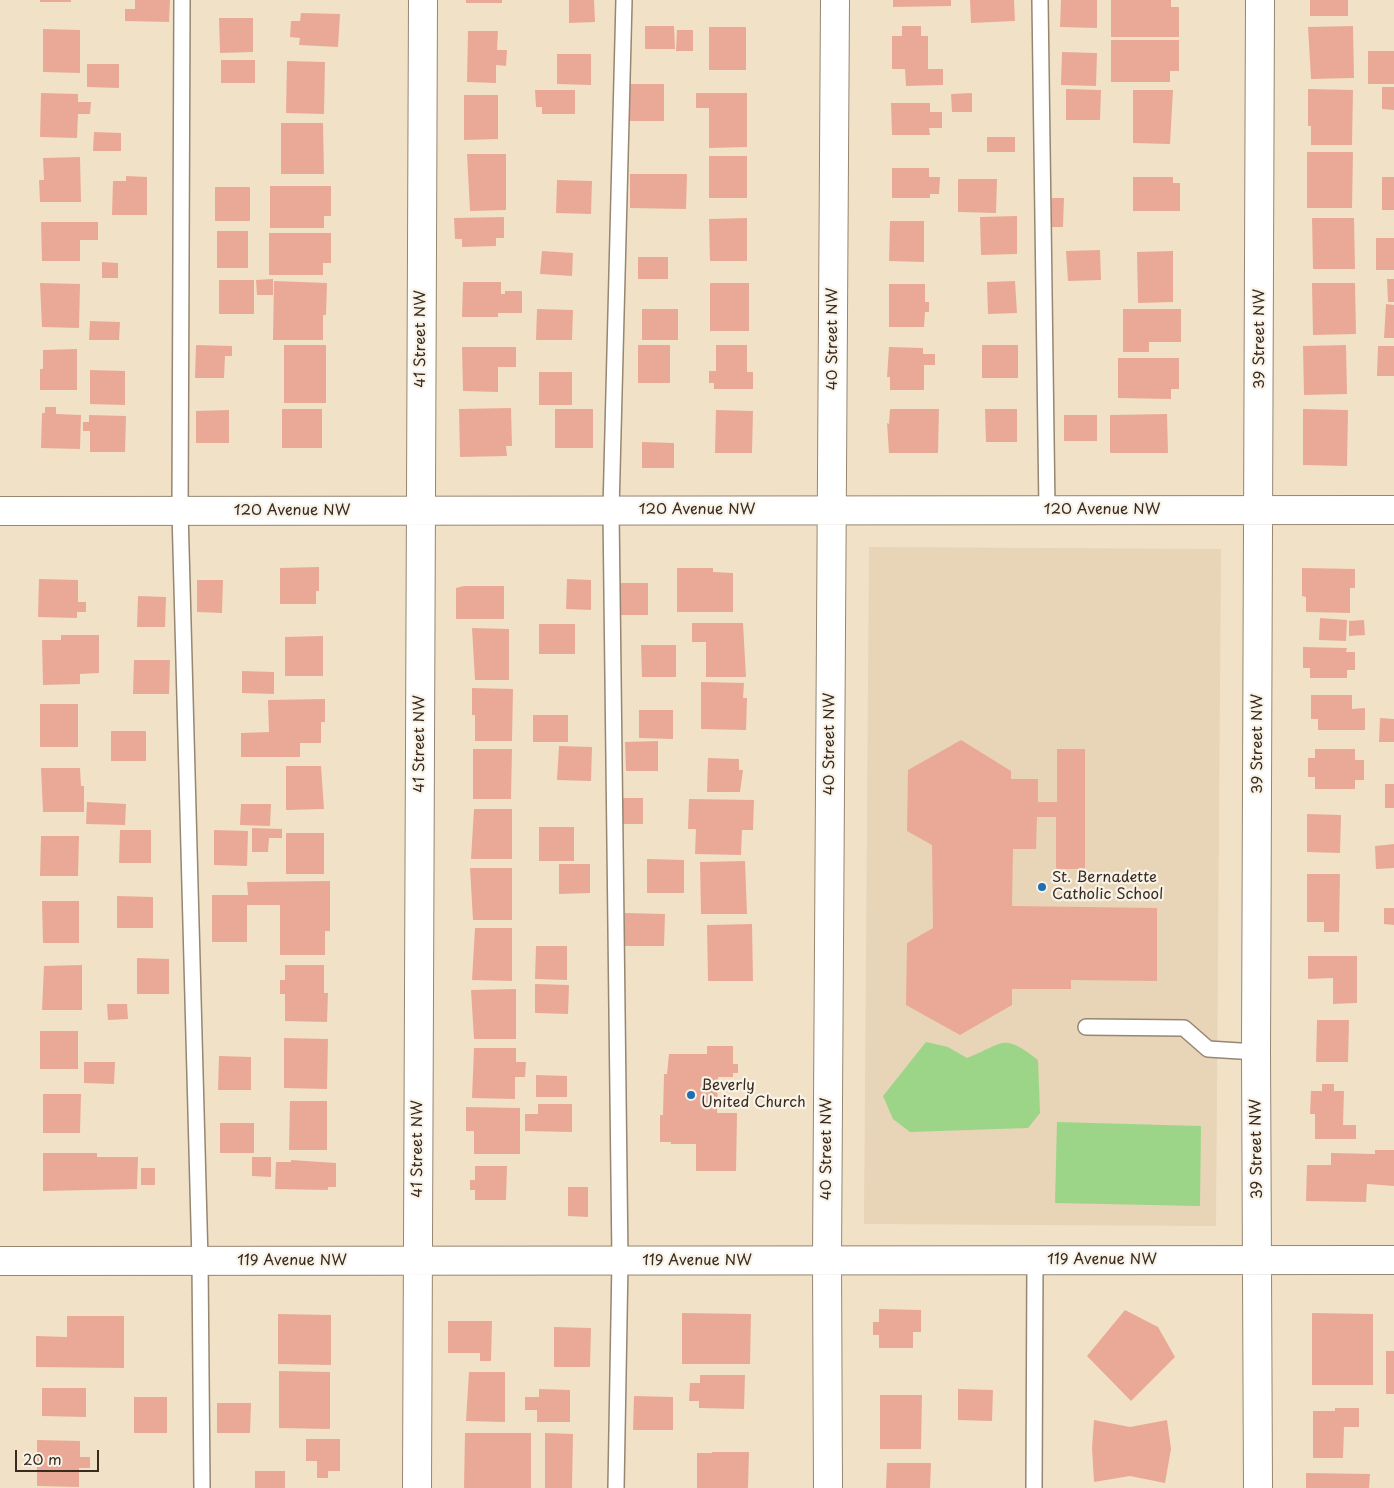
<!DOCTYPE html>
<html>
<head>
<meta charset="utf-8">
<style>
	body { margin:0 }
	#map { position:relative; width:1394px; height:1488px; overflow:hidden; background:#f1e2c7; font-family:"Playpen Sans",sans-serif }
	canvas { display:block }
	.scale { position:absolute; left:15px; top:1450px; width:84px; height:22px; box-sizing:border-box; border:2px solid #3b2a1e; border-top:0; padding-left:6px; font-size:15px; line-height:18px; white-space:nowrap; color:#3b2a1e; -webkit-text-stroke:4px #f7f3e8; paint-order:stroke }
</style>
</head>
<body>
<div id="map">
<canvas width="1394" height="1488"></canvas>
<div class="scale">20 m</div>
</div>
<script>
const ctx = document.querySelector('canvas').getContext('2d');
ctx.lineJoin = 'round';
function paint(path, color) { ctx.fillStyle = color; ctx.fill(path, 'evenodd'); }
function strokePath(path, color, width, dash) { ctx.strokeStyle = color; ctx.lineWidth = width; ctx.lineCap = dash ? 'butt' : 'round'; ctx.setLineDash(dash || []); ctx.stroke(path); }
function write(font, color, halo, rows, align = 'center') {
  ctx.font = font + ' "Playpen Sans",sans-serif'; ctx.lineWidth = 4.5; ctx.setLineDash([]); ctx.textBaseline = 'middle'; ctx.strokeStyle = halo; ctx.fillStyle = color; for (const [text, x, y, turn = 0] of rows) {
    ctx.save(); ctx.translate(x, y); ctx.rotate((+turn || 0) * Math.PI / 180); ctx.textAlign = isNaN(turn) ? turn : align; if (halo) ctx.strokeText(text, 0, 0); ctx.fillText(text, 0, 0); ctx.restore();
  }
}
paint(new Path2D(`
	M869,547L1221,549L1216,1226L864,1224Z`), '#e8d4b7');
paint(new Path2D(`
	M926,1042L948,1047L967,1058C1005,1043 1002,1032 1038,1060L1040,1113L1028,1128L910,1132L893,1119L883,1096Z
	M1057,1122L1201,1126L1200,1206L1055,1203Z`), '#9dd588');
paint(new Path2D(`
	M40,0H71V2H40Z
	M135,0H170L169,22L125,21V9H135Z
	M466,0H502V3H466Z
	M569,0H594L595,22L569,23Z
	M893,0H951V6L893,7Z
	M970,0H1014L1015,21L971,23Z
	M1061,0H1097V28L1060,27Z
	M1111,0H1171V7H1179V37H1111Z
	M1310,0H1348V16H1310Z
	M301,13L340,14L338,47L299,45L300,38L290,37L291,21H300Z
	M219,18H253V52L220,53Z
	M645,26H674L675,49H645Z
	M902,26H921V36H928V69H943V85L906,86L905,69H892V36H902Z
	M1353,26L1354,78L1311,79L1308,27Z
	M709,27H746V70H709Z
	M43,29L80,30V73L43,72Z
	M677,30H693V51H676Z
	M468,31H498L497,50H507L506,66L496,65V83L467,82Z
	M1111,40H1179V71H1170V82H1111Z
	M1368,51H1394V84H1368Z
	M1062,52L1097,53L1096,86L1061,85Z
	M557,54H591V85L557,84Z
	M221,60H255V83H221Z
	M287,61L325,62L324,114L286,113Z
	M87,64H119V88L87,87Z
	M628,84H664V121H628Z
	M1382,87H1394V110L1382,109Z
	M1066,89L1101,90L1100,120H1066Z
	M1308,89L1353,90L1352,145H1311V126H1308Z
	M535,90H575V114H542V107H536Z
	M1133,90H1173L1170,144L1133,143Z
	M41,93L78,94V102H91L90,114H78L77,138L40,137Z
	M696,93H747V147L709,148V108H696Z
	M972,93V112H952L951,94Z
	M464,95H498V139L464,140Z
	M891,103H930V112H942V128H929L930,135H892Z
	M281,123H323L324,174H281Z
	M94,132L121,133V151H93Z
	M987,137H1015V152H987Z
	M1307,152H1353L1352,208H1307Z
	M467,154H506V210L470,211Z
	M709,156H747V198H709Z
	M80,157L81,202H40L39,180H44L43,158Z
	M892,168H929V177H940L939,194H930V198H892Z
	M630,174H687L686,209L630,208Z
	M126,176L147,177V215H112L113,181H126Z
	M1133,177H1173V183H1180V211H1133Z
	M1382,177H1394V210H1382Z
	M958,179H997L996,213L958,212Z
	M557,180L592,181L591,214L556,213Z
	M270,186H331V216H324V228H270Z
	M215,187H250V221H215Z
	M1052,198H1064L1063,227H1051Z
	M1017,216V254L981,255L980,217Z
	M504,217V238H496V246L462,247V239H455L454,218Z
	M747,218V261H710L709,219Z
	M1312,218H1354L1355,269H1313Z
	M890,221H924V262L889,261Z
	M41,222H98V240H80V261H42Z
	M217,231H248V268H217Z
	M269,233H331V263H323V275H269Z
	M1376,238H1394V270H1376Z
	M1100,250L1101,280L1068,281L1066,251Z
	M542,251L573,253L572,276L540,274Z
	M1173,251V302L1138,303L1137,252Z
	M638,257H668V279H638Z
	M102,262L118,263V278H102Z
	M273,279V295H257L256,280Z
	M1387,279H1394V302H1388Z
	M219,280H254V314H219Z
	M274,281L327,283L326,315H323V340H273Z
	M1015,281L1017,313L988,314L987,282Z
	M463,282H501V294H505V291H522V313H498V317H462Z
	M40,283L80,284L79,328L42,327Z
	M710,283H749V331H710Z
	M1312,283H1355L1356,334L1313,335Z
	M889,284H925V302H929V312H925L924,327H889Z
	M1386,304L1394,305V338H1384Z
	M537,309L573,310L572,340H536Z
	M642,309H678V340H642Z
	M1123,309H1181V342H1149V352H1123Z
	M90,321L120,322L119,340H89Z
	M196,345L232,346V356H225L224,378H195Z
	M284,345H326V403H284Z
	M638,345H670V383H638Z
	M716,345H747V372H753V389H714V383H709V371H716Z
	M982,345H1018V378H982Z
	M1346,345L1347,394L1304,395L1303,346Z
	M1378,346H1394V376H1377Z
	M462,347H516V367H498V392L463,391Z
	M889,347L923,348V354H935V365H924V390H890V377H887Z
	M77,349V390H40V369H43V350Z
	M1118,358H1179V389H1171V399L1118,398Z
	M90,370L125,371V405L90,404Z
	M539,372H572V405H539Z
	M45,407H56V414L81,415L80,449L41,448L42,413H45Z
	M511,408L512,446H506L507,456L460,457L459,409Z
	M282,409H322V448H282Z
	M555,409H593V448H555Z
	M890,409H939L938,453H889L887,423L889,424Z
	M985,409H1017V442H986Z
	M1303,409L1348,410L1347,466L1303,465Z
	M229,410V443H196V411Z
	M716,410L753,411L752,453H715Z
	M1167,414L1168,453H1110V415Z
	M89,415L126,416L125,452H90V431H83V422H89Z
	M1064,415H1097V441H1064Z
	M642,442L674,443V468H642Z
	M319,567V591H316V604H280V568Z
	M677,568H713V572L733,573V612H677Z
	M1302,568L1355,569V588H1350V613L1306,612V597L1302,596Z
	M39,579L78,580V602H86V612H77V618L38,617Z
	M567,579L591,580V610L566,609Z
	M197,580H223L222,613L197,612Z
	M618,583H648V615H618Z
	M464,586H504V619H456V588Z
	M138,596L166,597L165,627H137Z
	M1320,618L1347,620L1346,641L1319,640Z
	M1364,620L1365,635L1349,636V621Z
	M692,623H743L746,677H706V642H692Z
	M539,624H575V654H539Z
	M472,628L509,629V680H475Z
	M61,635H99V673L80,674V684L43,685L42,640H61Z
	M323,636V676H285V637Z
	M641,645H676V677H642Z
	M1303,647L1347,648L1346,652H1355V670H1347V678H1310V668H1303Z
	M134,660H170L169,694H133Z
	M242,671L274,672V694L242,693Z
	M701,682L744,683L743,698H747L746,730L701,729Z
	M472,688L513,689L512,741H475V715H472Z
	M1311,695H1352V709L1365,708V730H1318V719H1311Z
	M325,699V722H321V743H300V757H241V733L269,732L268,700Z
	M40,704H78V747H40Z
	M639,710H673V739L639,738Z
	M533,715H568V742H533Z
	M1380,718L1394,719V742H1379Z
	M111,731H146V761H111Z
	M961,740L1011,771V779H1038V802H1057V749H1085V869H1056V817H1037L1036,849H1013L1012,906L1157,908V981L1071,980V989H1012V1005L960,1035L906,1005L907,943L933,928L932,845L907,831L908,770Z
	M658,741V771H626L625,742Z
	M559,746L592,747L591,781L557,780Z
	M473,749H512L511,799H473Z
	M1315,749H1355V760H1364V780H1355V789H1315V777H1308V758H1315Z
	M708,758L739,759V770H743L740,792H707Z
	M286,766H321L324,809L286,810Z
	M41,768H80L81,786H84V812H43Z
	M1385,784H1394V808H1385Z
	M617,798H643V824H617Z
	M689,799L754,800L753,830H742L741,855L695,854L696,829H688Z
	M87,802L126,804L125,825L86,824Z
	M241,804H271L270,826L240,825Z
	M474,809H512V859H471Z
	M1307,814L1341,815L1340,853L1307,852Z
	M539,827H574V861H539Z
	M252,828L282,829V838H269L268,852H252Z
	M120,830H151V863H119Z
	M214,830L248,831L247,866L214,865Z
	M286,833H324V874H286Z
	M41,836H79L78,876H40Z
	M1394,844V868L1376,869L1375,846Z
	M647,859L684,860V893H647Z
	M745,861L747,914H701L700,862Z
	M559,864H590V893L559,894Z
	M470,868H512V920H473Z
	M1307,874H1340L1339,932H1324V922H1307Z
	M330,881V931H325V955H280V905H247V942H212V895H248L247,882Z
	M117,896L153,897V928H117Z
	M42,901H79V943H43Z
	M1384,908H1394V925L1384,924Z
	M625,913L665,914L664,946H625Z
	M752,924L753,981H708L707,925Z
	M475,928H512V981L472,980Z
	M536,946H567V980L535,979Z
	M1308,956H1357V1003L1333,1004V978L1308,979Z
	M137,958L169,959V994H137Z
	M82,965V1010H42L44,966Z
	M285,965H324V993H328L327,1022L285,1021V994H280V980H285Z
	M535,984L569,985L568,1014L535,1013Z
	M516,989V1039H474L471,990Z
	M107,1004H127L128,1019L108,1020Z
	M1317,1020H1349L1348,1062H1316Z
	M40,1031H78V1069H40Z
	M284,1038L328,1039L327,1089L284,1088Z
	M707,1046H733V1064H738V1073H733V1077H718L717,1113H737L736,1171H696V1144H671V1142H660V1115H663L664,1074H667L669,1054H707Z
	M474,1048H516V1062H526L525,1077H515V1099L472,1098Z
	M219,1056L251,1057V1090H218Z
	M84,1062H115L114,1084L84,1083Z
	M536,1075L567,1076V1097H536Z
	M1322,1084H1334V1091H1344L1343,1125H1356V1139H1315V1114H1310L1311,1091H1322Z
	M43,1094H81L80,1133H43Z
	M290,1101H327V1150H289Z
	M538,1104H572V1132L525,1131V1114H538Z
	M466,1107L520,1108V1154H474V1131H466Z
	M220,1123H254V1153H220Z
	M1375,1150H1394V1186L1367,1184L1366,1202L1306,1201L1307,1165H1331V1153L1375,1154Z
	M43,1153H97V1157H138L137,1189L43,1191Z
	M252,1157H271V1177L252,1176Z
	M291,1160L336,1163V1187H328V1190L275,1189L276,1162H291Z
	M475,1166H507L506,1200H475V1190H470V1180H475Z
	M141,1168H155V1185H141Z
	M568,1187H588V1217L568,1216Z
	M879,1309L921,1310V1332H913V1348H879V1335H873V1322H879Z
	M1125,1310L1158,1327L1175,1357L1131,1401L1087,1356Z
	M682,1313L751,1314L750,1364H682Z
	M1312,1313L1373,1314V1385H1312Z
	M278,1314L331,1315V1365L278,1364Z
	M67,1316H124V1368L36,1367V1336L67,1337Z
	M448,1321H492L491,1361H480V1353H448Z
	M554,1327L591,1328L590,1367H554Z
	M1386,1351H1394V1394H1386Z
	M279,1371L330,1372V1429L279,1428Z
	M469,1372H505V1422L466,1421Z
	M700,1375H745L744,1409L699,1408V1401H689L690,1383H700Z
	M42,1388H86V1417L42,1416Z
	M539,1389L570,1390V1422H537V1410H525V1397H539Z
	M958,1389L993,1390L992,1421L958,1420Z
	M880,1395H922L921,1449H880Z
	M634,1396L673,1397V1430H633Z
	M134,1397H167V1433H134Z
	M217,1403H251L250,1433H217Z
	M1335,1408H1359V1427H1344L1343,1458H1313V1411H1335Z
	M1094,1420L1130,1427L1167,1420L1171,1449L1165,1483L1130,1476L1094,1482L1092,1448Z
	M465,1433H531V1488H464Z
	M545,1433L573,1434L572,1488H545Z
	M306,1439H340V1471H328V1478H317V1461H306Z
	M37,1440L80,1441V1457H90V1468H79V1487L37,1486Z
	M712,1452H749L748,1488H697V1453H712Z
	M887,1463H931L930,1488H886Z
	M255,1471H285V1488H255Z
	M1306,1473L1370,1474L1369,1488H1306Z`), '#eaa996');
const lane = new Path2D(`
	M182,0L180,511L200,1261L202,1488
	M1040,0L1047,510
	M1086,1027L1184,1028L1208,1049L1256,1052
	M616,1488L620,1261L611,510L624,0
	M1034,1488L1035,1260`);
const street = new Path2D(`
	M0,511L1394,510
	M0,1261L1394,1260
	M417,1488L423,0
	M828,1488L827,1260L835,0
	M1258,1488L1256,1052L1260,0`);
strokePath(lane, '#968672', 18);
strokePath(street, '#968672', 30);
strokePath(lane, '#fff', 15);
strokePath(street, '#fff', 28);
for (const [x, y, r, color] of [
	[1042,887,5,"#1f6fb2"],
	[691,1095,5,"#1f6fb2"]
]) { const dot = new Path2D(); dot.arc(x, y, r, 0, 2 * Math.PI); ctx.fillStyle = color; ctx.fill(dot); strokePath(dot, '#f7f3e8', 2); }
write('15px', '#3b2a1e', '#f7f3e8', [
	["41 Street NW",421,339,-90],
	["40 Street NW",833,339,-90],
	["39 Street NW",1260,339,-90],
	["120 Avenue NW",697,510],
	["120 Avenue NW",1102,510],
	["120 Avenue NW",292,511],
	["41 Street NW",420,744,-90],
	["40 Street NW",830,744,-90],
	["39 Street NW",1258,744,-90],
	["41 Street NW",418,1149,-90],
	["40 Street NW",827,1149,-90],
	["39 Street NW",1257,1149,-91],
	["119 Avenue NW",1102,1260],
	["119 Avenue NW",292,1261],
	["119 Avenue NW",697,1261]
]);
write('15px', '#3b2a1e', '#f7f3e8', [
	["St. Bernadette",1052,878],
	["Catholic School",1052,895],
	["Beverly",701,1086],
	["United Church",701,1103]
], 'left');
</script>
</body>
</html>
